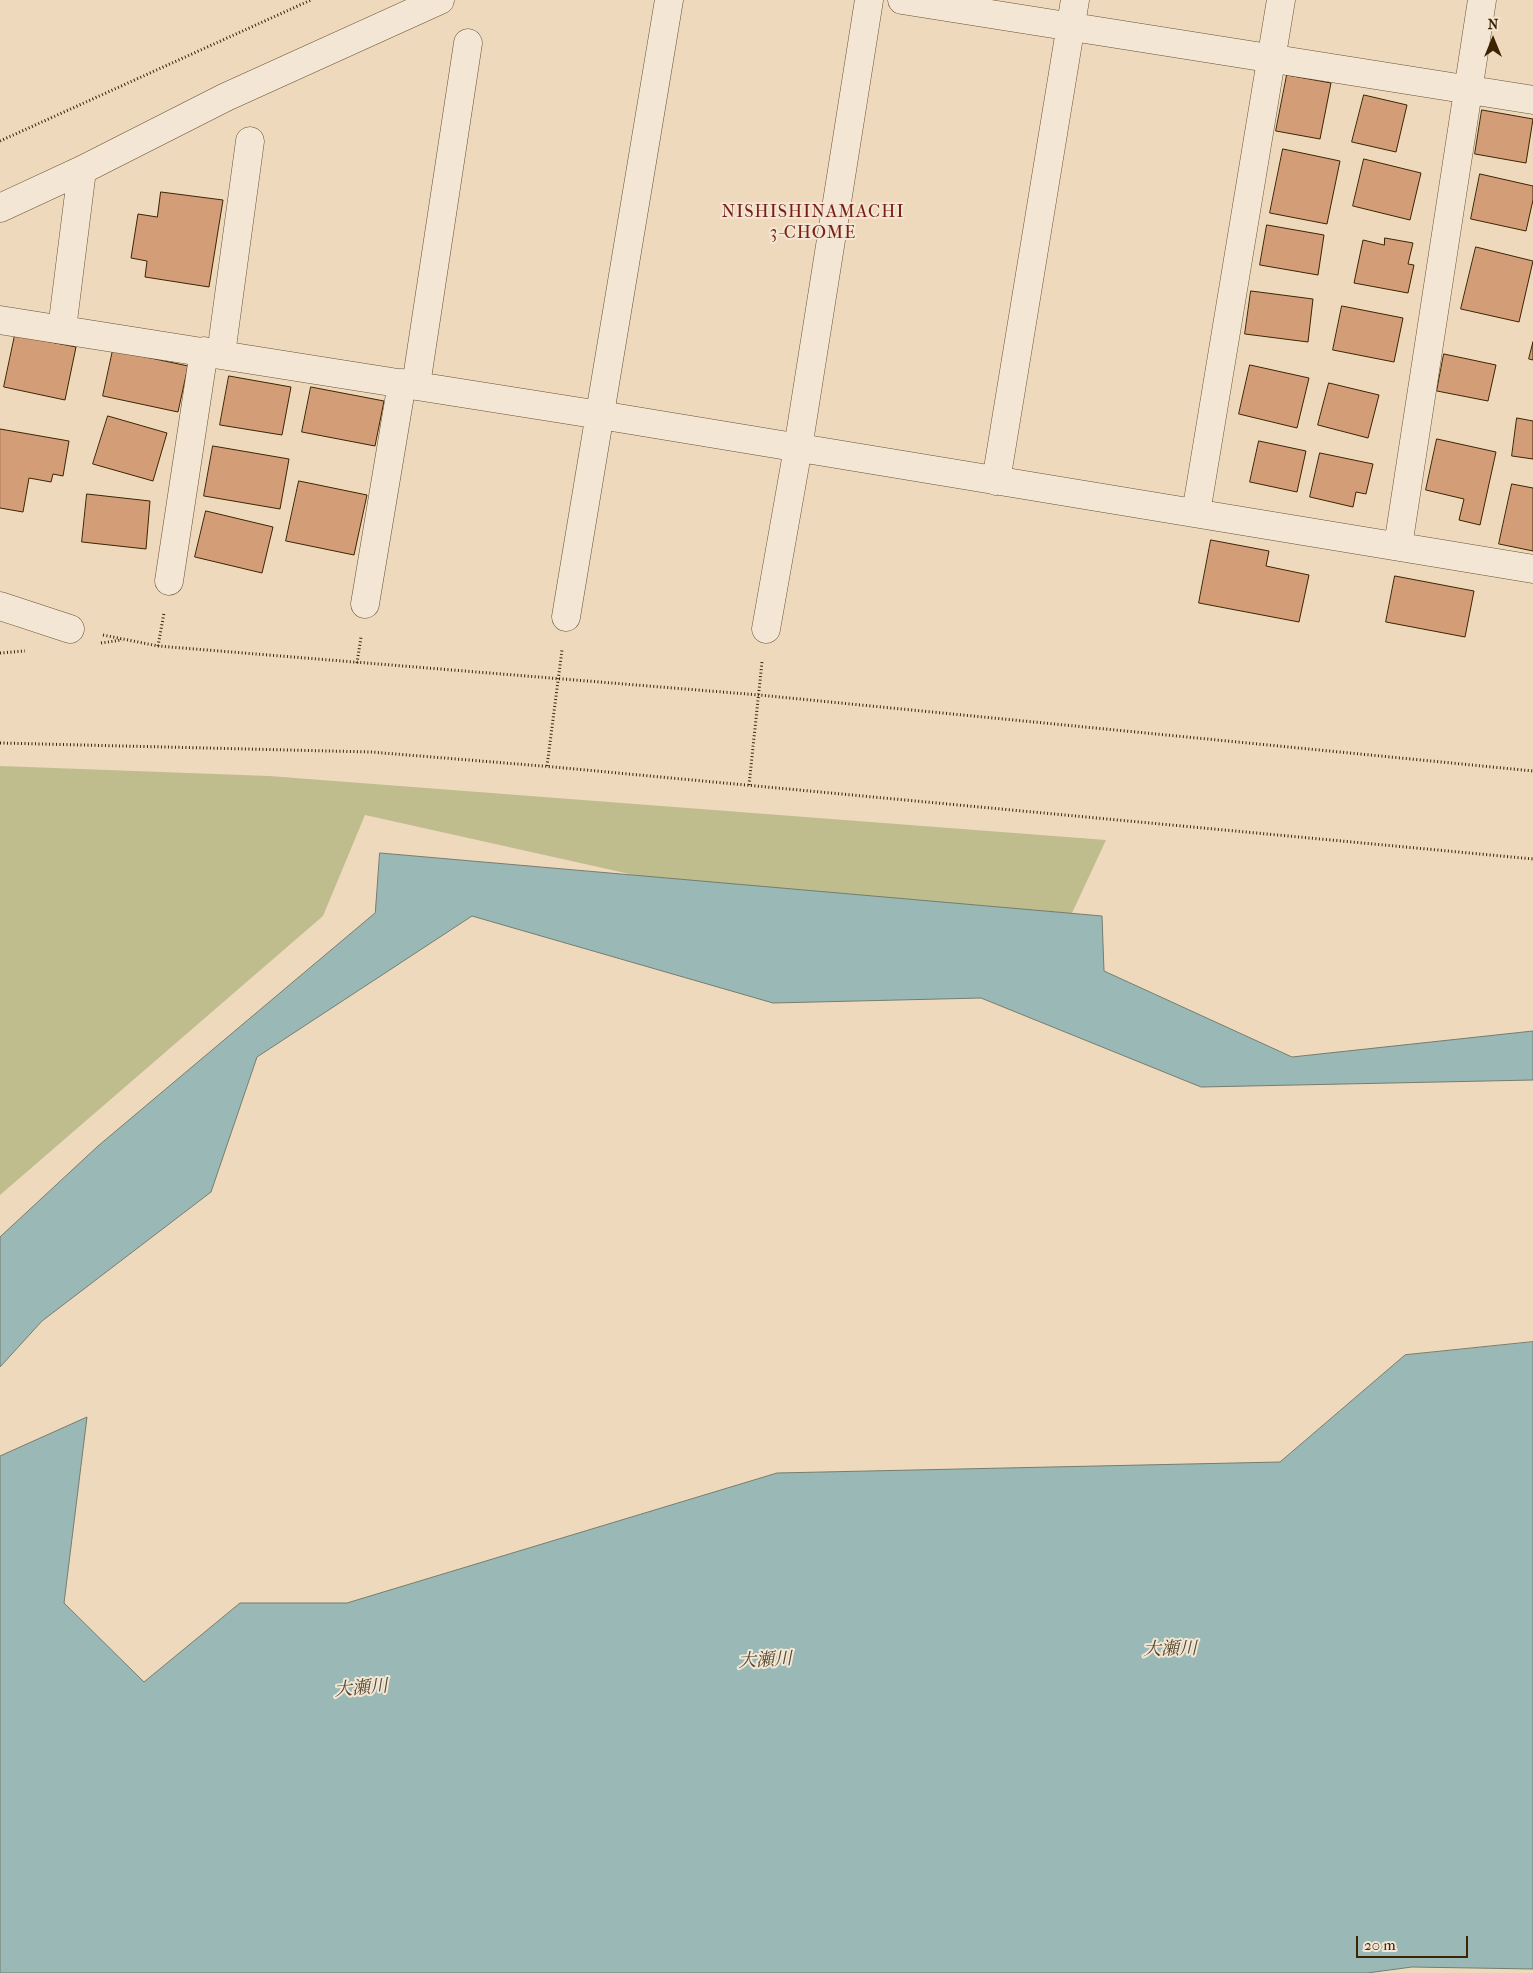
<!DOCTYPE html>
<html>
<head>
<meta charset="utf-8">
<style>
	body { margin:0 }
	#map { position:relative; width:1533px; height:1973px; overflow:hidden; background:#eed9bd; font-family:"IM FELL French Canon",serif }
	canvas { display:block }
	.north { position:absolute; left:1468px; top:15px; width:50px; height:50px; -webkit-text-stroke:4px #f4e6d4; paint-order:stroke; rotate:0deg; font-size:14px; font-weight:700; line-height:20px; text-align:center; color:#3c2402 }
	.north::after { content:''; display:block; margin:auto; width:18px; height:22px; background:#3c2402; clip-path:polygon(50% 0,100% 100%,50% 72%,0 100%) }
	.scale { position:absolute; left:1356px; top:1936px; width:112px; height:22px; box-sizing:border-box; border:2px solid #3c2402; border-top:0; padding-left:6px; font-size:15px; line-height:18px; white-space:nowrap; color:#3c2402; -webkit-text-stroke:4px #f4e6d4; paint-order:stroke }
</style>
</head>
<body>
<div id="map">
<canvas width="1533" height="1973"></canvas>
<div class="north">N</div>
<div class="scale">20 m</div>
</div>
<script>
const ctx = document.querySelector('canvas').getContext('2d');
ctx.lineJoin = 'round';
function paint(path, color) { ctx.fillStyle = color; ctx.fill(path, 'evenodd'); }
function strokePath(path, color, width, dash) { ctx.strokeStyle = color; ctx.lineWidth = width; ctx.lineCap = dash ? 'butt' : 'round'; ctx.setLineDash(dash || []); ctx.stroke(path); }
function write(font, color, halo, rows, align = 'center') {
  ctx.font = font + ' "IM FELL French Canon","Noto Serif JP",serif'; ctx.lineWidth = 4; ctx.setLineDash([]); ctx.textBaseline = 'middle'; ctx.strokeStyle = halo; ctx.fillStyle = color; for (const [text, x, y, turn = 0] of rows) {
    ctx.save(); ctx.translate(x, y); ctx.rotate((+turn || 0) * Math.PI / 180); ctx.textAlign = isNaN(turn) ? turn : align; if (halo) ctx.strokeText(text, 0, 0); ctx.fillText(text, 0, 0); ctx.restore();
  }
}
paint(new Path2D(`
	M0,766L269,776L1106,840L1047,967L365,815L323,916L0,1195Z`), '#bfbd8d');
const water = new Path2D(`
	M380,853L1102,916L1104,971L1292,1057L1533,1031V1080L1201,1087L981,998L773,1003L472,916L257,1057L211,1192L42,1321L0,1367V1237L98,1146L375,913Z
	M1533,1342V1969L1412,1967L1367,1973H0V1456L87,1417L64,1603L144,1682L240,1603H347L777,1473L1280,1462L1405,1355Z`);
paint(water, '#9ab9b6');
strokePath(water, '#747d6e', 1);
const building = new Path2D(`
	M1287,75L1331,83L1320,139L1276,131Z
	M1364,95L1407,105L1396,152L1352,142Z
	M1482,110L1533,119L1526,163L1475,154Z
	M1283,149L1340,161L1327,224L1270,213Z
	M1364,159L1421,173L1410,220L1353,206Z
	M1480,174L1533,186V200L1526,231L1471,219Z
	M161,192L223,200L209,287L145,277L147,261L131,258L138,214L157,217Z
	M1267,225L1324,235L1318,275L1260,265Z
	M1385,238L1413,243L1408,264L1414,265L1408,293L1354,283L1363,240L1384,245Z
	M1476,247L1533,261L1519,322L1461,309Z
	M1251,291L1313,299L1308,342L1245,334Z
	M1342,306L1403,318L1394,362L1333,350Z
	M15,335L76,347L65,400L4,387Z
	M1533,342V360L1529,359Z
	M113,350L188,366L178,412L103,396Z
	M1444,354L1496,365L1488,401L1437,391Z
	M1250,365L1309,378L1297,428L1239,414Z
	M229,376L291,387L282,435L220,425Z
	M1329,383L1379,395L1368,438L1318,425Z
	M311,387L384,401L375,446L302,432Z
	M108,416L167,433L153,481L93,464Z
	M1517,418L1533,421V459L1512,456Z
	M0,429L69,441L63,476L53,474L51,482L29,478L23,512L0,508Z
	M1437,439L1496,452L1480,525L1459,520L1464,499L1426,490Z
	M1259,441L1306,451L1297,492L1250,482Z
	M213,446L289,459L280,509L204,496Z
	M1320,453L1373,464L1366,494L1356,492L1353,507L1310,497Z
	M299,481L367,495L354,555L286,541Z
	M1512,484L1533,488V551L1499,544Z
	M87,494L150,501L146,549L82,542Z
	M206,511L273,527L262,573L195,557Z
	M1211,540L1269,551L1266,566L1309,575L1299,622L1199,603Z
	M1395,576L1474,591L1465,637L1386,622Z`);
paint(building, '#d39d78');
strokePath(building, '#3c2402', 1);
const minor = new Path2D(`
	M902,0L1533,100
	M0,208L82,170L226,97L440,0
	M0,320L600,415L1533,569
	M62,329L82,170
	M221,354L250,141
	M416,385L468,43
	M996,481L1075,0
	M1196,513L1281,0
	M1398,546L1482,0
	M169,581L204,351
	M365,604L402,383
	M0,606L70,629
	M566,617L669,0
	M766,629L798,448L869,0`);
strokePath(minor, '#685131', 29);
strokePath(new Path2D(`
	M0,141L311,0
	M103,635L158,646L759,695L1533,771
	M101,643L122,640
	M158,646L164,613
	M0,653L25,651
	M357,663L361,637
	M0,743L371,752L554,767L1533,859
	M547,766L562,650
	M749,785L762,662`), '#3c2402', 3, [1, 2.5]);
strokePath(minor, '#f4e6d4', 28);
ctx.letterSpacing = '1px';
write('18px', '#7a1f14', '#f4e6d4', [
	["NISHISHINAMACHI",813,213],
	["3-CHOME",813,234]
]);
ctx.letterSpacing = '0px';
write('italic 18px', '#54492f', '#f4e6d4', [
	["大瀬川",1170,1650,-1],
	["大瀬川",765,1661,-3],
	["大瀬川",361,1689,-5]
]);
</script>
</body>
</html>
